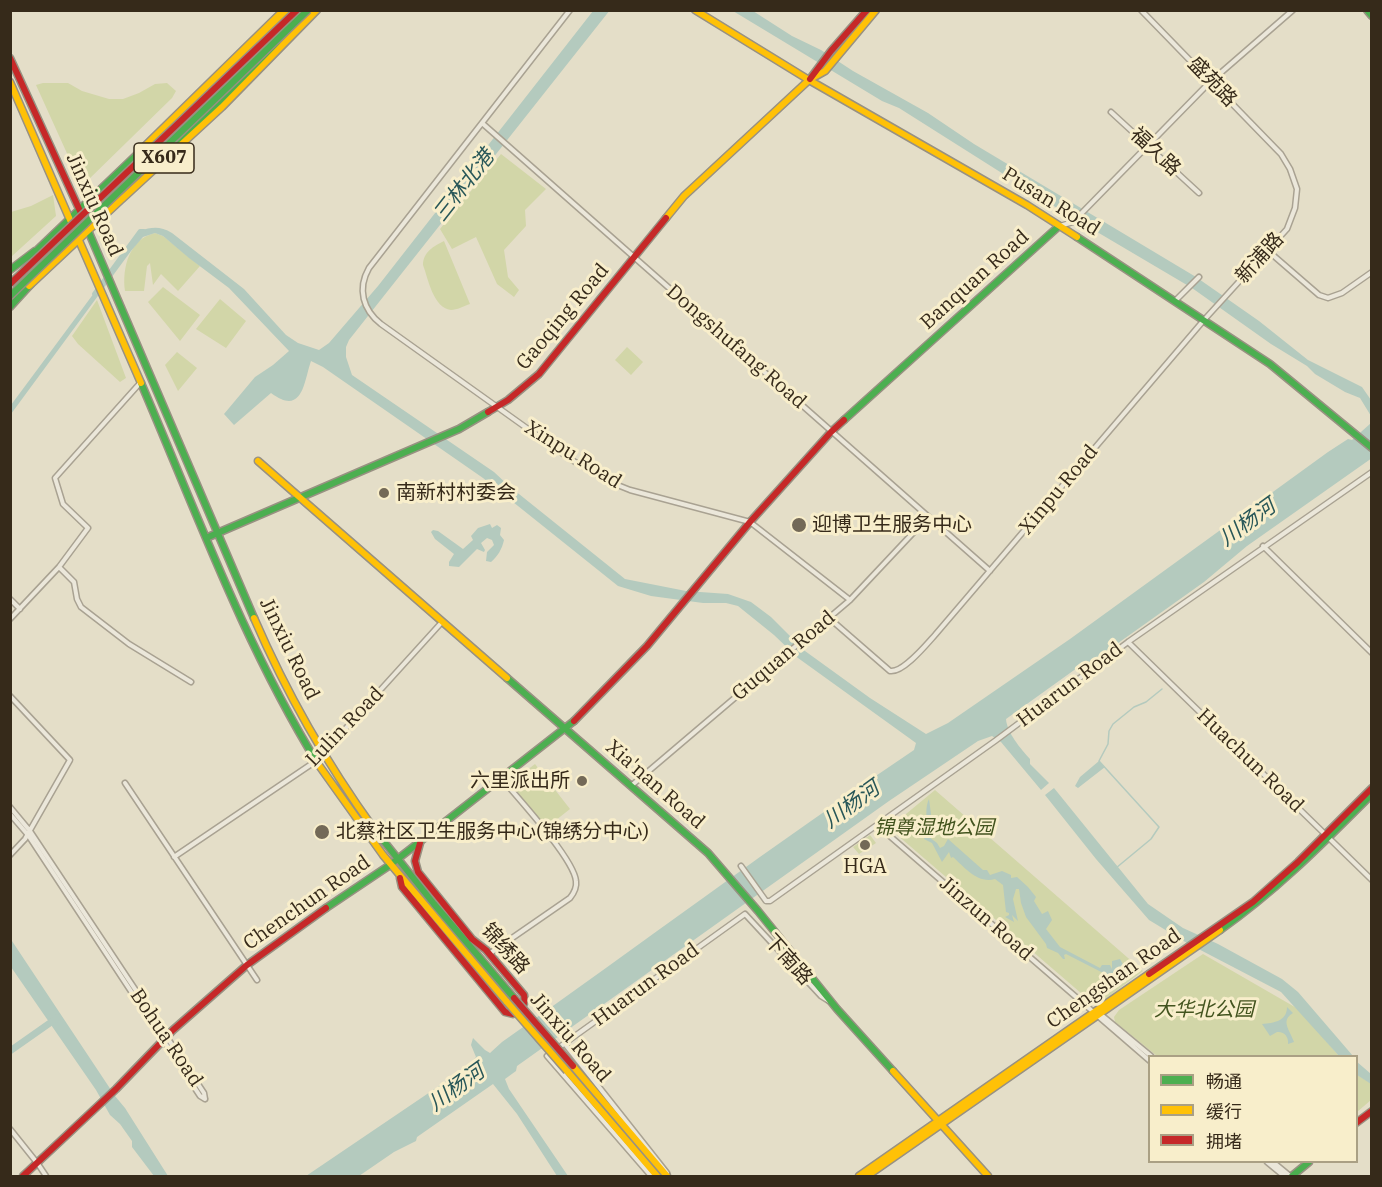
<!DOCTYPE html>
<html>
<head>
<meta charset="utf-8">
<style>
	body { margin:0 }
	#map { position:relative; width:1382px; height:1187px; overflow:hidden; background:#e4dec8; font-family:"IBM Plex Serif","Noto Sans SC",serif }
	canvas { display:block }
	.frame { position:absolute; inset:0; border:12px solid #362a1a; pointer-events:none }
	.legend { position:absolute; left:1148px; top:1055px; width:210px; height:108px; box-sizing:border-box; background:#f8eecb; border:2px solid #aaa084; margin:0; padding:8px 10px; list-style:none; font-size:18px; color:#362a1a }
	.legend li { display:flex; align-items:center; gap:12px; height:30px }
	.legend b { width:30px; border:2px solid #aaa084 }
</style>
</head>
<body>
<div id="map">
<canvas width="1382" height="1187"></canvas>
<div class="frame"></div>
<ul class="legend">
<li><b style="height:8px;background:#4caf50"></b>畅通</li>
<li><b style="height:8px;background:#ffc107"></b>缓行</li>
<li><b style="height:8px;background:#c62828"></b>拥堵</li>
</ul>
</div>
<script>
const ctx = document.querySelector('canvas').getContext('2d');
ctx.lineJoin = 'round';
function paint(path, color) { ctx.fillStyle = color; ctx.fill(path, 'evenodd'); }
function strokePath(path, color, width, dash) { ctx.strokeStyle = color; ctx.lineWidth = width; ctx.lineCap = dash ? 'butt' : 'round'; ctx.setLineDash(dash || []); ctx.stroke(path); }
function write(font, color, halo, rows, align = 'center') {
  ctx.font = font + ' "IBM Plex Serif","Noto Sans SC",serif'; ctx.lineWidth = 6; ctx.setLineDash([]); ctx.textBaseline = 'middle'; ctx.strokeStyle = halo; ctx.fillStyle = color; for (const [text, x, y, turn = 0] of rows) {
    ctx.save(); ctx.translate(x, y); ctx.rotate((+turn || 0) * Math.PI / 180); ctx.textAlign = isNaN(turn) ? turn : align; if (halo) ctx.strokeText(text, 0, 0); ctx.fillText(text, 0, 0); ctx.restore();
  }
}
paint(new Path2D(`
	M43,83H68L82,91L109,99H123L139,93L155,84L167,83L176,91L172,98L84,184L80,182L36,85Z
	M501,154L546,189L525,210L526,226L504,250L508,277L519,290L514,297L497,284L476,237L452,249L440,229Z
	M53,195L56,216L11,257V212L31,206Z
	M155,233L163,236L200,266L178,291L161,274L153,285L150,263L147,266L144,291H125C122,268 129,239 155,233Z
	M444,241L470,304C464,306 457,310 451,310C433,308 428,278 423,265C423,252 434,246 444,241Z
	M163,287L200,315L180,341L148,302Z
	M220,299L246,321L226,348L196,329Z
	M97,300L126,378L120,382L78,344L72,336Z
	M627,347L643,362L631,375L615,360Z
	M177,352L197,368L178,391L165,365Z
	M535,764L570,809L546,828L510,783Z
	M935,790L1143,971L1096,1006L889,828Z
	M870,835L876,843L859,854L853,847Z
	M1203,954L1300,1010L1339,1056H1157L1115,1022L1114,1017L1119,1010Z
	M1356,1074L1372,1084L1371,1100L1357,1112Z`), '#d2d6a8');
paint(new Path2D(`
	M610,10L349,340L346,347V357L352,375L494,472L509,486L625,579L686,591L728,594L751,602L771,617L805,651L870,698L926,734L948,723L1070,639L1328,452L1348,439L1352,440L1371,423L1372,458L1247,546L1204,582L1083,668H1077L1006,719C1007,733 1021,749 1030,759V764L1049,783L1041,790L1001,742L992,736L978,741L889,801L517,1066L516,1071L505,1079L509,1089L568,1176H557L517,1114L493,1084L417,1137L416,1141L394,1152L359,1176H306L467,1067L476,1057L471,1045L473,1038L485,1050L490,1053L502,1042C640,945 774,844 914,750L916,743L798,658L774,635L738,606L726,603H703L651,596L618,586L483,478L323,367L311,361C304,381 303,417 271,393L234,425L224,414L255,377L273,365L289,351L229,288L189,258L163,236L155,233L143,237L131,251L11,414V405L140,231C152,227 160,226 172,233L244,289L286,335L298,343L319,350L329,343L378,286L593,11Z
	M733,11H753L792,36L821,50L853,71L928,113L974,144L1196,277L1259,321L1308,360L1362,387L1371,400V416L1360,398L1345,392L1315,374L1307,366L1271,344L1192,288L1065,213L899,108L882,101Z
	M490,524L492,528L497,525L501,528L500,535L504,540C502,549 498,556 491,562L486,561L487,552L494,545L492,540L487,538L481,543L485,550L484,552L477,549L459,567L449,566V562L454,554L435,539L431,532L433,530L438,531L463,549L473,540L471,536L478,528Z
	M1099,761L1105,767L1078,788L1075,786L1080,777Z
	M1054,788L1148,904L1183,928L1218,944L1282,979L1298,992L1353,1056H1339L1281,992L1187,943L1149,920L1096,859L1045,795Z
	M929,799L931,814L928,827L933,834L929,837L937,843L940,848L944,846L948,839L983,870H987L990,875L1002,871L1011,875V878L1017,877L1028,887L1036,897L1034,901L1042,914L1048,911L1052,920L1046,929L1060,947L1100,968L1102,965H1110L1112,969V961L1120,959L1125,968L1121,977L1113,978L1066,954L1064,955L1065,959H1063L1058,953L1047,948L1046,944L1026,917L1021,903L1019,889H1016L1013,899L1018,921L1012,915L1014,922L1005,917L1009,915V913L1006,912L1003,885L995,879C978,884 965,868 953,857L951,858L949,852L942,862L932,843L924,839C930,828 923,811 929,799Z
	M10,938L115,1096L125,1108L168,1176H154L132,1147V1141L120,1124L110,1115L96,1090L11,967Z
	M1287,1007L1293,1013C1280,1021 1290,1030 1294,1042L1288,1044C1289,1037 1284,1031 1277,1032L1270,1036L1262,1024C1274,1023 1287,1021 1287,1007Z
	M1356,1061L1371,1074V1084L1357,1075Z`), '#b4cabe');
strokePath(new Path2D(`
	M1116,868L1151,839L1159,827L1099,761L1108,744L1109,731L1113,724L1134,707L1146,702L1162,689`), '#b4cabe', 1.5);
strokePath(new Path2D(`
	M94,294L140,231H144`), '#b4cabe', 4);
strokePath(new Path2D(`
	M10,1051L57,1018`), '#b4cabe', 7);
const street = new Path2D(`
	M570,10L369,268C357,289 363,310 381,324L570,459L610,482L630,490L750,522L850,600
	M1111,112L1199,193
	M482,123L990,571
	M1060,226L1073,222L1209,83L1293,10
	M1267,250L1319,295L1328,298L1342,293L1372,272
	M1175,301L1199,277
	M1263,546L1372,653
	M59,567L74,582L77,599L81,607L129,644L191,682
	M10,599L20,609
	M829,618L890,671C903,673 926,645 935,635L1204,320L1287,229L1295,208L1297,189L1290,169L1281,154L1141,10
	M10,619L59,567L88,528L63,504L55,478L141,382
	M1128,642L1372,880
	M10,696L70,760L25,839L10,855
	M125,783L257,980
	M631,786L850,600L928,517
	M10,807L30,831L204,1093L205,1099
	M10,814L28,835L200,1096L205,1099
	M877,825L1150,1061
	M174,857L316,761L442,622
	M741,866L766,901H770L995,741L1128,642L1372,472
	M489,954L570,898C574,893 577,888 576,881C574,859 518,798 501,778
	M1099,1013L1151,1056
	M565,1044L667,1173
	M10,1129L38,1164L46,1176
	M1267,1162L1284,1176
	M1273,1162L1290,1176
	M651,1176L547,1056L745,914L821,996L829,1001`);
const fast = new Path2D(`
	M1367,10L1372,16
	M175,148L278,46
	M87,228L254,618
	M1077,237L1270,364L1372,448
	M33,254L147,145
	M10,270L35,251
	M10,307L31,284
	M141,383C196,511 244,644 318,764
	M844,420L1059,226
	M206,538L459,429L488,412
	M507,678L708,853L758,911L837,1009L893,1071
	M374,829L434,904L514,998
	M326,908L390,865L574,721
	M1220,930C1277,890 1323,843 1372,794
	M1292,1176L1309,1162`);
const slow = new Path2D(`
	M695,10L809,80L1027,205L1077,237
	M10,82L141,383
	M166,128L289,10
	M144,147L284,10
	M122,199L222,107L317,10
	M666,218L684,196L809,80L825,71L876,10
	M29,286L124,197
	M258,461L507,678
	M254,618C286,692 327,764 374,829
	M318,764L383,855L507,1002
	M573,1066L667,1176
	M567,1071L657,1176
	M893,1071L988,1176
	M859,1176L1149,974
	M867,1176L1220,930`);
const jam = new Path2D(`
	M10,58L80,211
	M810,79L831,51L867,10
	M488,412L508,400L539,374L666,218
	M574,721L647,646L750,522L831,432L844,420
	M400,878L402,887L505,1012L513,1014C522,1010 526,1005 524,995L486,950L472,939L418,872L415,861L420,843
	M1149,974L1253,902L1298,862L1372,788
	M1356,1123L1372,1111
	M23,1176L116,1089L173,1030L247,965L326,908`);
strokePath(street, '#a9a292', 7);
strokePath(fast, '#989182', 9);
strokePath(slow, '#989182', 9);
strokePath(jam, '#989182', 9);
strokePath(street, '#ebe7da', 4);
strokePath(fast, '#4caf50', 6);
strokePath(slow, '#ffc107', 6);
strokePath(jam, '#c62828', 6);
const fastBridge = new Path2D(`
	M10,296L308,10`);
const slowBridge = new Path2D(`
	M507,1002L567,1071`);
const jamBridge = new Path2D(`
	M10,284L297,10
	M514,998L573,1066`);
strokePath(fastBridge, '#989182', 9, []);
strokePath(slowBridge, '#989182', 9, []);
strokePath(jamBridge, '#989182', 9, []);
strokePath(fastBridge, '#4caf50', 6);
strokePath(slowBridge, '#ffc107', 6);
strokePath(jamBridge, '#c62828', 6);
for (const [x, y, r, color] of [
	[384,493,6,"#736957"],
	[799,525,8,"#736957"],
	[582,781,6,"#736957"],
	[322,832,8,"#736957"],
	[865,845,6,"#736957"]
]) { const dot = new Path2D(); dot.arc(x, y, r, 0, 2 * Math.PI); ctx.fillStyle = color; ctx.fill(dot); strokePath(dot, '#f8eecb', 2); }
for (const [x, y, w] of [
	[164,158,60]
]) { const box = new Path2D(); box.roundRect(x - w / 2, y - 15, w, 30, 4.5); ctx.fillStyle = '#f8eecb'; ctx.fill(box); strokePath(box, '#362a1a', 1.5); }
write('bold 18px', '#362a1a', null, [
	["X607",164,158]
]);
write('20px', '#362a1a', '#f8eecb', [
	["盛苑路",1212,82,46],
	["福久路",1155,152,43],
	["Pusan Road",1051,202,32],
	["Jinxiu Road",94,205,66],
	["新浦路",1260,258,-48],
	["Banquan Road",975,280,-42],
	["Gaoqing Road",563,317,-50],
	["Dongshufang Road",736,347,41],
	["Xinpu Road",573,455,32],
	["Xinpu Road",1059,490,-50],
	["Jinxiu Road",289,649,64],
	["Guquan Road",784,656,-40],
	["Huarun Road",1070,685,-37],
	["Lulin Road",345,727,-46],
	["Huachun Road",1250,761,44],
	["Xia'nan Road",655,785,41],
	["Chenchun Road",307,903,-35],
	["Jinzun Road",986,919,41],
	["锦绣路",505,949,48],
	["下南路",788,960,48],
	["Chengshan Road",1114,979,-35],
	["Huarun Road",646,985,-36],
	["Bohua Road",166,1038,56],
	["Jinxiu Road",570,1038,49]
]);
write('20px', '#362a1a', '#f8eecb', [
	["南新村村委会",396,493],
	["迎博卫生服务中心",812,525],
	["六里派出所",570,781,"right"],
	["北蔡社区卫生服务中心(锦绣分中心)",336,832],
	["HGA",865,867,"center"]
], 'left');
write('italic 20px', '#43541f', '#f8eecb', [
	["锦尊湿地公园",934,828],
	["大华北公园",1204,1010]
]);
write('italic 21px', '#285758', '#f8eecb', [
	["三林北港",464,186,-52],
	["川杨河",1248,523,-36],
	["川杨河",852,805,-36],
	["川杨河",457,1088,-36]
]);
</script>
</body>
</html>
